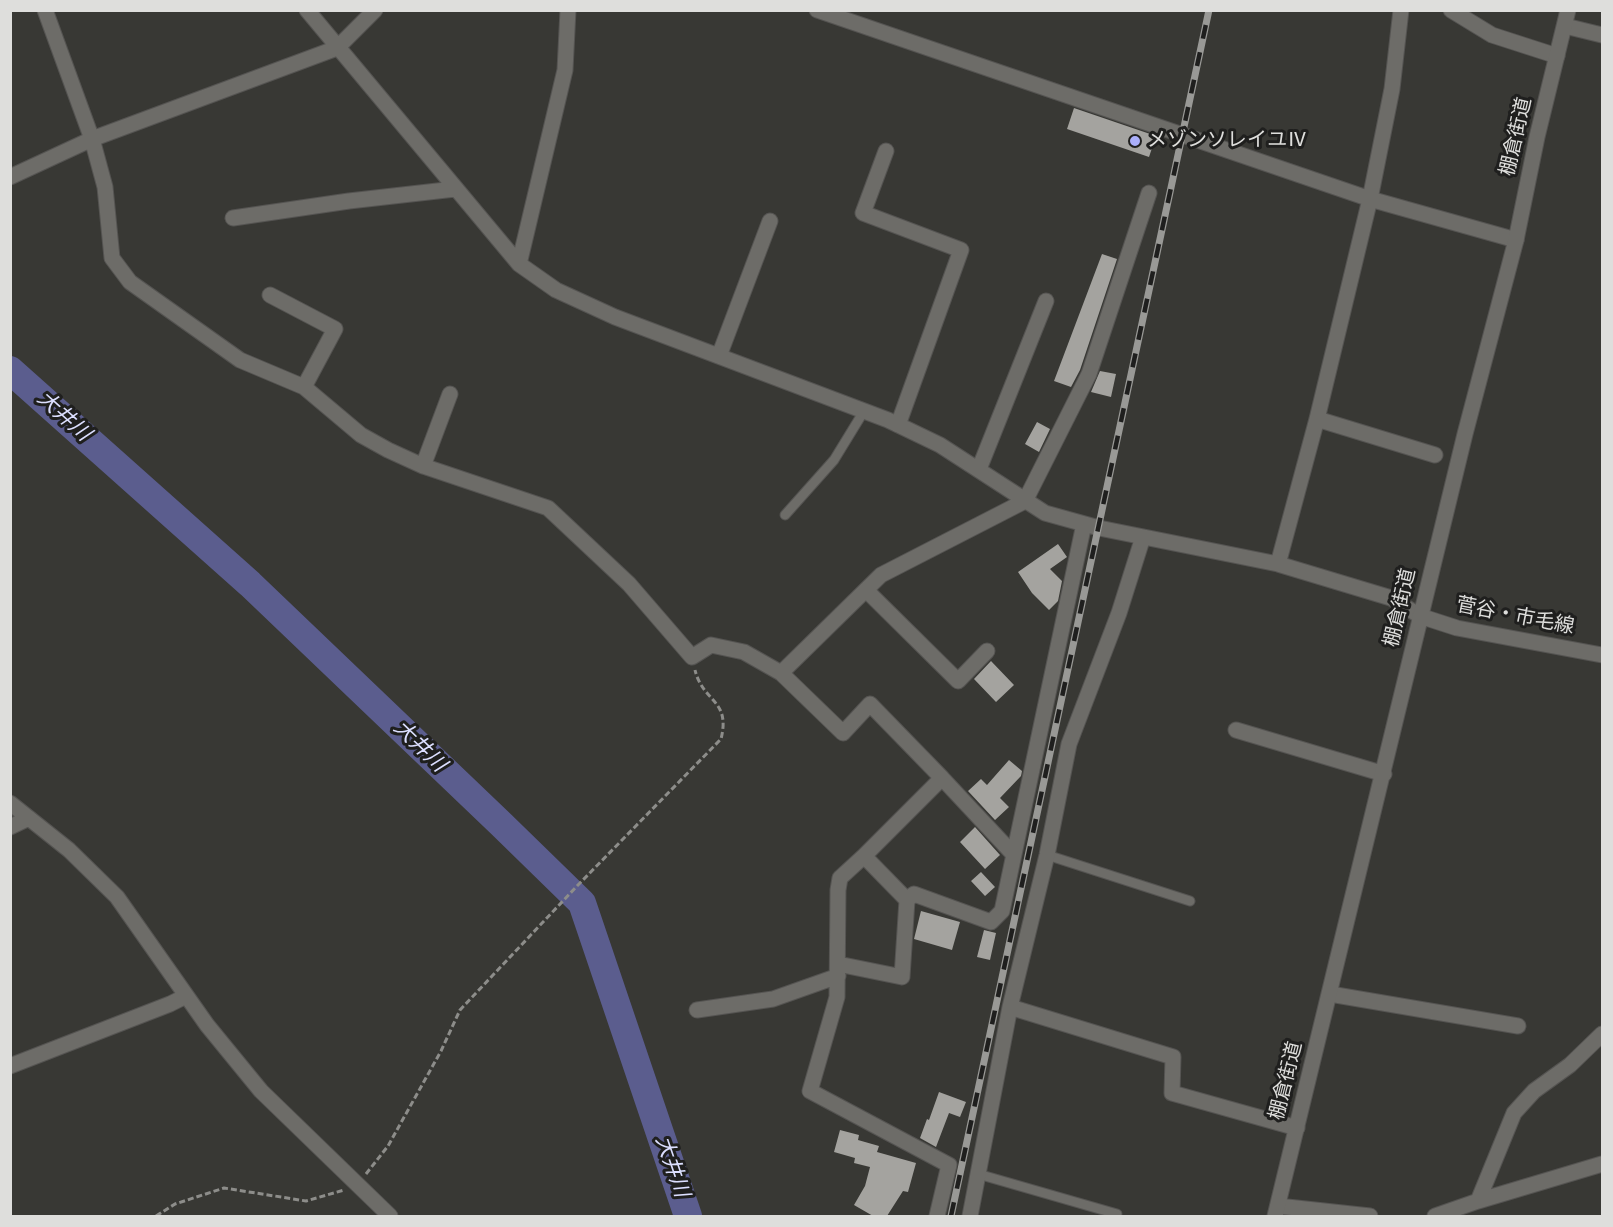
<!DOCTYPE html>
<html>
<head>
<meta charset="utf-8">
<style>
	body { margin:0 }
	#map { position:relative; width:1613px; height:1227px; overflow:hidden; background:#383834; font-family:"Nunito Sans",sans-serif }
	canvas { display:block }
	.frame { position:absolute; inset:0; border:12px solid #dededc; pointer-events:none }
</style>
</head>
<body>
<div id="map">
<canvas width="1613" height="1227"></canvas>
<div class="frame"></div>
</div>
<script>
const ctx = document.querySelector('canvas').getContext('2d');
ctx.lineJoin = 'round';
function strokePath(path, color, width, dash) { ctx.strokeStyle = color; ctx.lineWidth = width; ctx.lineCap = dash ? 'butt' : 'round'; ctx.setLineDash(dash || []); ctx.stroke(path); }
function paint(path, color) { ctx.fillStyle = color; ctx.fill(path, 'evenodd'); }
function write(font, color, halo, rows, align = 'center') {
  ctx.font = font + ' "Nunito Sans","Noto Sans JP",sans-serif'; ctx.lineWidth = 6; ctx.setLineDash([]); ctx.textBaseline = 'middle'; ctx.strokeStyle = halo; ctx.fillStyle = color; for (const [text, x, y, turn = 0] of rows) {
    ctx.save(); ctx.translate(x, y); ctx.rotate((+turn || 0) * Math.PI / 180); ctx.textAlign = isNaN(turn) ? turn : align; if (halo) ctx.strokeText(text, 0, 0); ctx.fillText(text, 0, 0); ctx.restore();
  }
}
strokePath(new Path2D(`
	M10,370L250,584L501,824L582,903L688,1216`), '#5b5d8e', 28);
paint(new Path2D(`
	M1074,108L1156,136L1149,157L1067,129Z
	M1102,254L1117,259L1080,370L1071,387L1054,381Z
	M1100,371L1116,374L1111,397L1091,392Z
	M1037,422L1050,429L1039,452L1025,444Z
	M1058,544L1067,557L1050,569L1062,581L1058,601L1049,610L1032,593L1018,572Z
	M991,661L1014,685L996,702L974,679Z
	M1009,760L1022,771L1021,776L1000,798L1009,807L995,820L968,791L981,779L987,785Z
	M975,827L1000,855L985,869L960,842Z
	M981,872L995,887L985,896L971,881Z
	M921,911L960,922L952,950L914,939Z
	M984,930L996,933L990,960L977,957Z
	M939,1092L966,1102L960,1117L949,1113L936,1147L920,1138L927,1119L929,1120Z
	M840,1130L859,1135L858,1140L879,1146L877,1152L916,1163L908,1192L903,1191L887,1216H873L854,1205L865,1186L870,1167L854,1163L855,1158L834,1152Z`), '#a4a39f');
const lane = new Path2D(`
	M785,515L834,460L864,411
	M1047,855L1190,901
	M978,1174L1117,1214`);
const street = new Path2D(`
	M45,10L92,139L105,187L112,258L130,282L240,360L304,387L361,435L388,450L423,466L548,508L629,584L692,657L711,645L744,652L781,673L881,575L1025,501L1089,374L1149,193
	M307,10L519,264L556,290L615,317L888,420L940,445L1045,513L1099,528L1278,564L1391,598L1420,616
	M817,10L1370,199L1516,240
	M1451,10L1492,35L1557,56
	M1565,26L1602,35
	M886,151L863,213L961,250L898,425
	M10,177L92,139L337,48L375,10
	M233,218L349,201L455,189
	M519,264L565,70L568,10
	M270,295L335,329L304,387
	M719,356L770,221
	M1317,419L1435,455
	M423,466L450,394
	M979,469L1046,301
	M1278,564L1317,419L1370,199L1392,89L1401,10
	M866,590L958,681L987,651
	M781,673L843,733L870,704L942,778
	M1236,730L1384,774
	M10,803L69,850L117,897L207,1025L261,1091L390,1216
	M10,827L29,818
	M1014,855L942,778L864,856L907,900L914,894L991,922L1002,911L1084,524
	M864,856L840,878L838,890L837,997L810,1091L949,1165L937,1216
	M838,964L902,977L907,900
	M1330,994L1518,1026
	M1010,1007L1173,1057L1172,1093L1297,1128
	M697,1010L773,999L838,976
	M10,1066L170,1004L186,996
	M1478,1201L1514,1113L1534,1091L1570,1065L1602,1034
	M1278,1206L1370,1216
	M970,1216L1010,1007L1047,855L1069,744L1119,613L1143,537
	M1435,1216L1478,1201L1602,1164`);
const secondary = new Path2D(`
	M1420,616L1457,628L1602,655
	M1275,1216L1465,434L1516,240L1537,137L1568,10`);
strokePath(lane, '#555452', 11);
strokePath(street, '#555452', 17);
strokePath(secondary, '#555452', 17);
strokePath(new Path2D(`
	M366,1174L388,1146L441,1051L460,1010L578,885L721,739C731,699 703,703 695,670
	M156,1216L175,1204L224,1188L306,1201L344,1190`), '#8d8d8a', 3, [6, 3]);
strokePath(lane, '#6d6c68', 9);
strokePath(street, '#6d6c68', 15);
strokePath(secondary, '#6d6c68', 15);
const rail = new Path2D(`
	M951,1216L1209,10`);
strokePath(rail, '#999996', 7);
strokePath(rail, '#1f1f1e', 4.5, [14]);
for (const [x, y, r, color] of [
	[1135,141,6,"#abaffb"]
]) { const dot = new Path2D(); dot.arc(x, y, r, 0, 2 * Math.PI); ctx.fillStyle = color; ctx.fill(dot); strokePath(dot, '#1f1f1e', 2); }
write('20px', '#dededc', '#1f1f1e', [
	["棚倉街道",1517,137,-77],
	["棚倉街道",1401,608,-77],
	["菅谷・市毛線",1515,617,11],
	["棚倉街道",1287,1081,-76]
]);
write('20px', '#dededc', '#1f1f1e', [
	["メゾンソレイユⅣ",1147,141]
], 'left');
write('italic 21px', '#dcdfff', '#1f1f1e', [
	["大井川",63,417,42],
	["大井川",419,747,44],
	["大井川",671,1167,71]
]);
</script>
</body>
</html>
